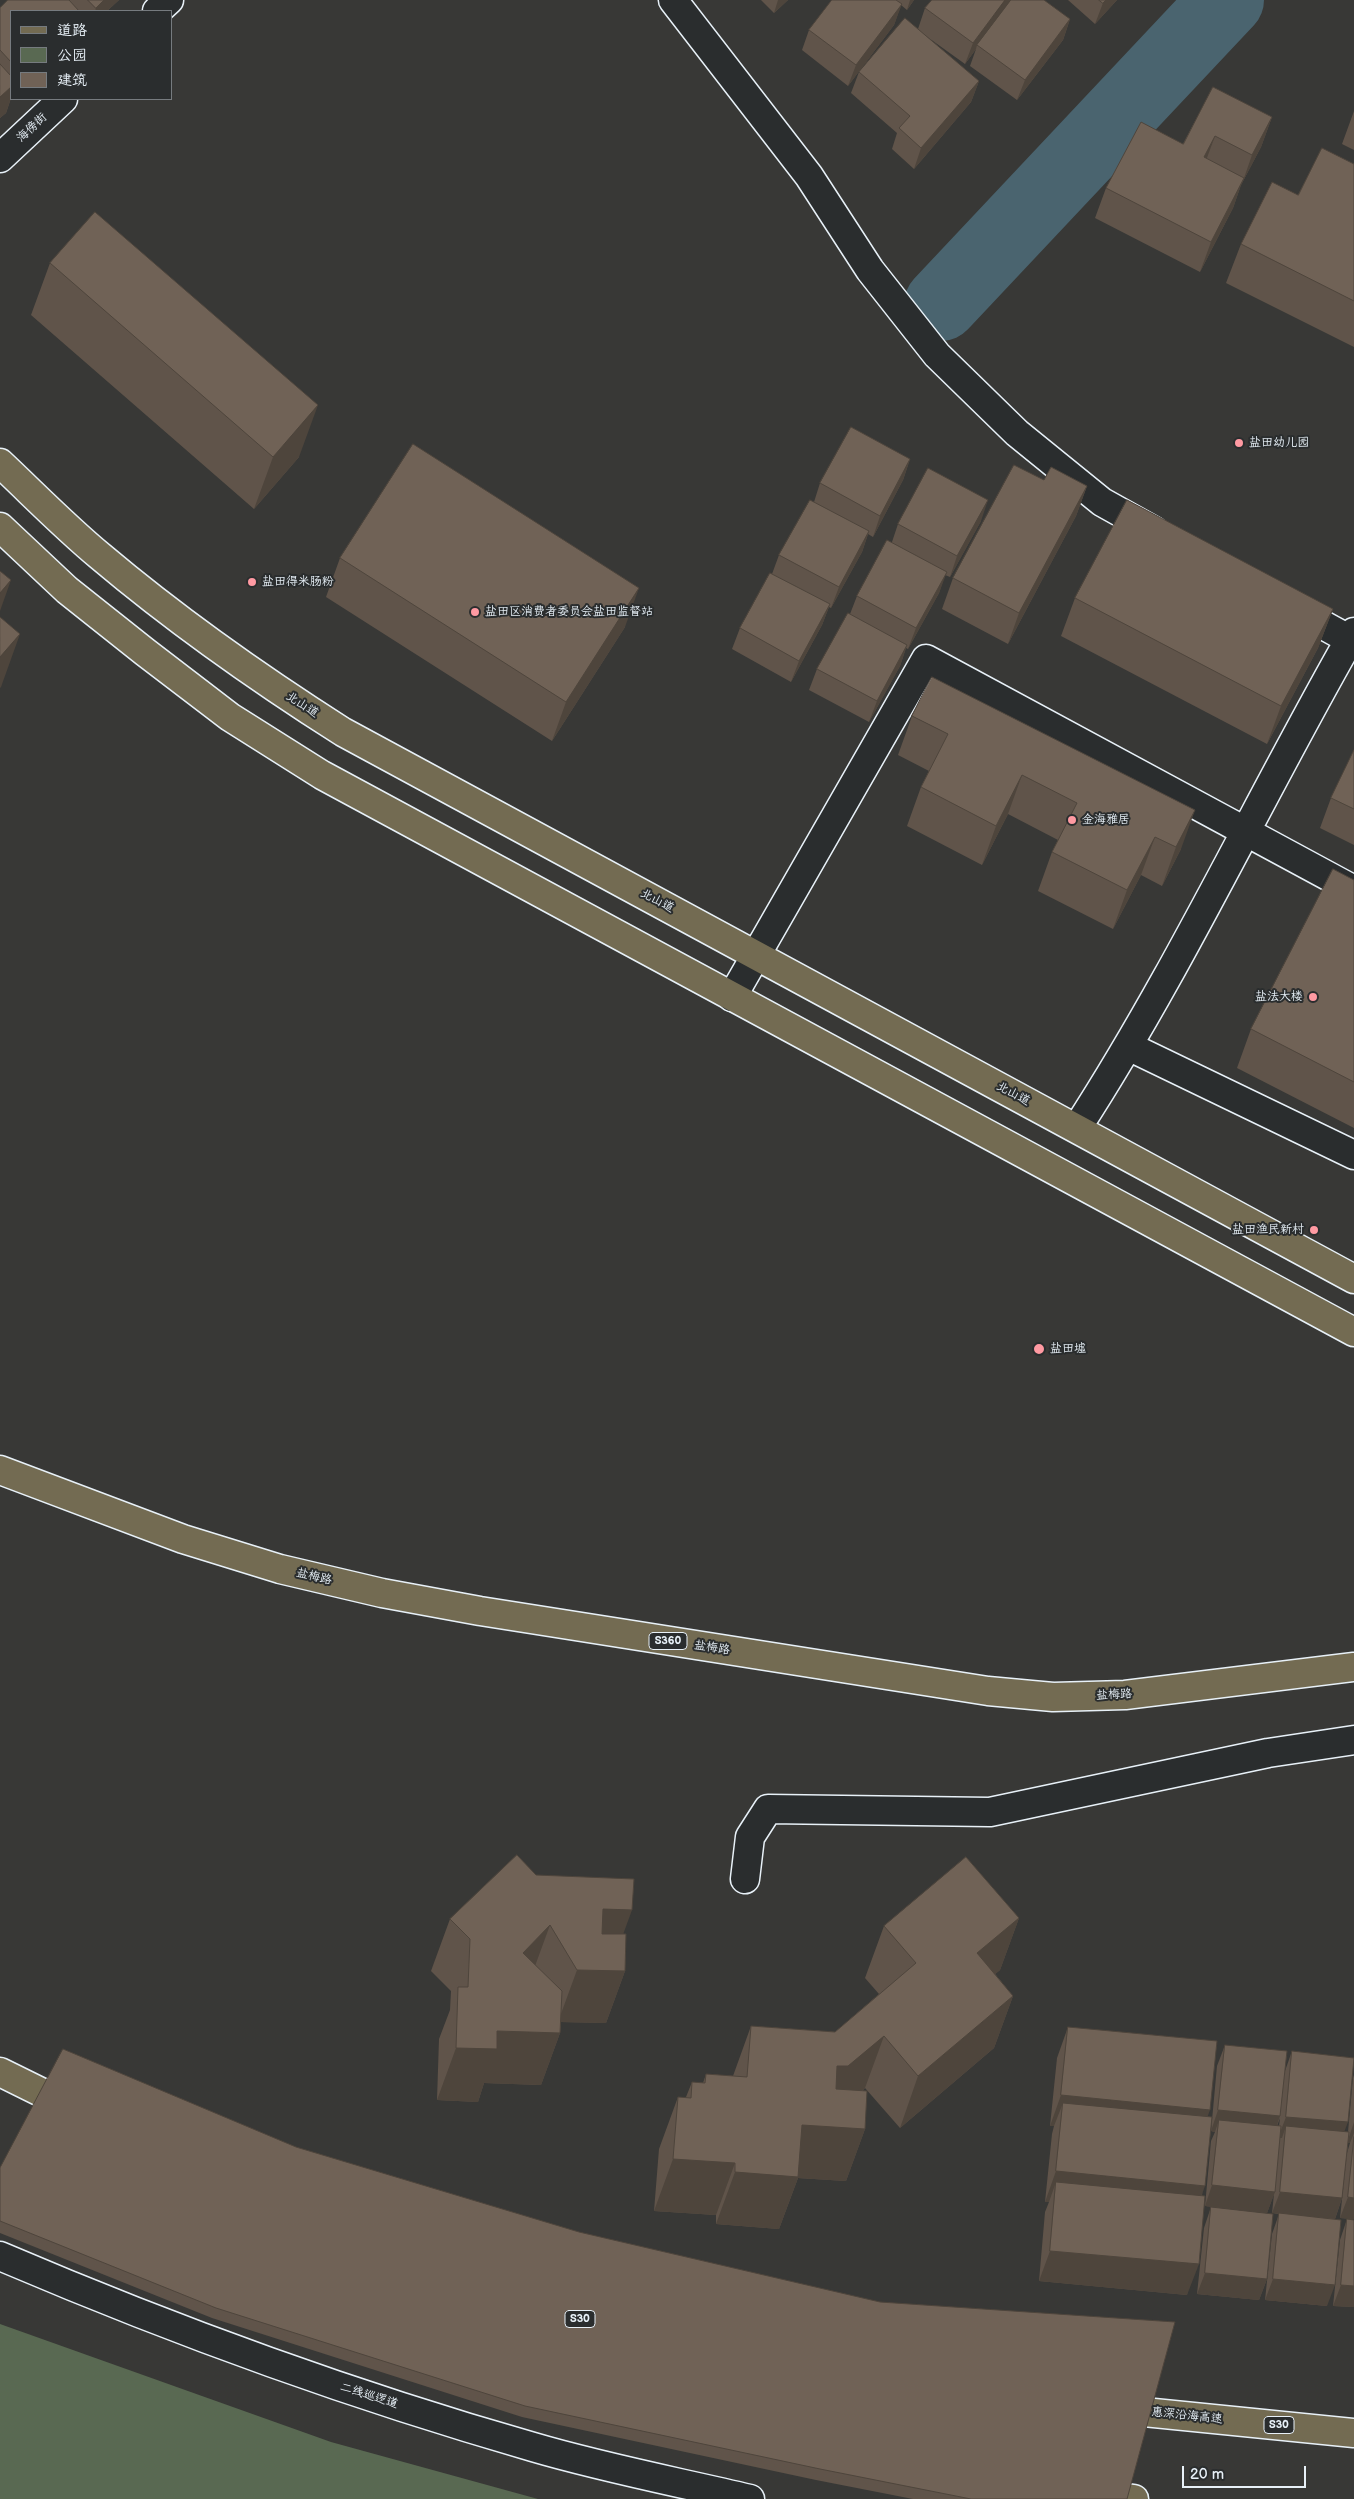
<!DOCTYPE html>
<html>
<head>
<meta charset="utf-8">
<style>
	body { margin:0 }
	#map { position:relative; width:1354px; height:2499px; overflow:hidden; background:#383836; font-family:"Balsamiq Sans","LXGW WenKai TC",sans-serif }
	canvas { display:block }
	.legend { position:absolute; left:10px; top:10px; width:162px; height:90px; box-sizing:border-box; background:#2a2d2e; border:1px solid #767b7f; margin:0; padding:6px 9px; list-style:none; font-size:15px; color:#e8f1f8 }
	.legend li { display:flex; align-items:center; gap:10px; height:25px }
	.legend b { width:25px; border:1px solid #767b7f }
	.scale { position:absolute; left:1182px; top:2466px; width:124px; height:22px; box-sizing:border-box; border:2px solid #e8f1f8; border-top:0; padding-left:6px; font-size:15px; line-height:18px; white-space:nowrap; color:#e8f1f8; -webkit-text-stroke:4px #2a2d2e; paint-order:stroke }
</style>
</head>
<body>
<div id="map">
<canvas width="1354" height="2499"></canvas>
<ul class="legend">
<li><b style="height:6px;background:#736b52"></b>道路</li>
<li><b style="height:14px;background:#596952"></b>公园</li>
<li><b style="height:14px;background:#706256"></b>建筑</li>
</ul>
<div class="scale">20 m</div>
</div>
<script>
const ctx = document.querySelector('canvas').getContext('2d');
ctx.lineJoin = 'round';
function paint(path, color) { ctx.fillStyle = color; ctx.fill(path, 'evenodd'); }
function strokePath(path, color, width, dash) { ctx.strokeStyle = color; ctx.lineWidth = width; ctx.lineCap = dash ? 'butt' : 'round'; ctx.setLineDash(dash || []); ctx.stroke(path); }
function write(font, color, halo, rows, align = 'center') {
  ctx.font = font + ' "Balsamiq Sans","LXGW WenKai TC",sans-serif'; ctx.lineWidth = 4; ctx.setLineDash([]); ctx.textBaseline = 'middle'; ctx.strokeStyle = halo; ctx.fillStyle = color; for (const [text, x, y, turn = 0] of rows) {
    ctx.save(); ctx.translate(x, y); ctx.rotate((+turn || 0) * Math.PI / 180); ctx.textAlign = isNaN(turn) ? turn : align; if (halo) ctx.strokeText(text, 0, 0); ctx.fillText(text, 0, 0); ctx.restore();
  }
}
paint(new Path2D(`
	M0,2324L331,2442L538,2499H0Z`), '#596952');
strokePath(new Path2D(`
	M941,304L1227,0`), '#4a646f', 74);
const minor = new Path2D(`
	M673,0L809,176L870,270L937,355L1017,433L1102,502L1154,531
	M157,11L169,0
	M0,158L63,99
	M1294,609L1354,642
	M732,997L926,659L1354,890
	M1128,1046L1354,1155
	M1077,1128C1180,969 1260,796 1354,632
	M745,1879L750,1837L768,1809L990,1812L1268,1753L1354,1740
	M0,2256C173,2330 352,2395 533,2447C604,2468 678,2482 750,2499`);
const major = new Path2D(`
	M0,463C33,494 65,527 100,556C177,621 258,678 343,732L1354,1279
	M0,527L67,590L145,652L230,717L322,775L1354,1332
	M0,1470L183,1539L280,1569L382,1593L480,1611L988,1691L1053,1697L1125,1695L1354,1667`);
const highway = new Path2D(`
	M0,2072L73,2108
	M1114,2409L1354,2433
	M1090,2493L1134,2499`);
strokePath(minor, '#e8f1f8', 31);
strokePath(major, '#e8f1f8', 31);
strokePath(highway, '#e8f1f8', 31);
strokePath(minor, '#2a2d2e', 28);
strokePath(major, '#736b52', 28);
strokePath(highway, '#736b52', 28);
paint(new Path2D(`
	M8,0H119L107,11H11V98L6,113L0,118V8Z
	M761,0H788L774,13Z
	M832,0H914L907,10L901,5L894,25L848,86L802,50L809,30Z
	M1068,0H1117L1095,24Z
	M925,8L1070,19L1063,40L1017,100L970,66L976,49L965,64L926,36L979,81L971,102L914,169L892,149L897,133L851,93L859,72L918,29Z
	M1354,111V150L1342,144Z
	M1272,117L1261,147L1241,185L1233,208L1200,272L1095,218L1106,188L1183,144Z
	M1354,164V347L1226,283L1241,244L1298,195Z
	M50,263L299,457L254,509L31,315Z
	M910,459L903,480L873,537L868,534L862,552L831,608L829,607L822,625L791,682L732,649L740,628L772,574L779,555L814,502L820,483Z
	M1044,480L1087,486L1076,516L1008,644L942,609L953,578Z
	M981,521L950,577L945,575L939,593L908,649L906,648L900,666L869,722L809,690L817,669L850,614L857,596L892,542L898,524Z
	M340,558L625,627L552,741L326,597Z
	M1075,598L1333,609L1318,648L1267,744L1061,636Z
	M912,716L1181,849L1162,886L1141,875L1113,929L1038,891L1052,852L1058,840L1008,814L982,865L907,826L921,787L929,771L898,755Z
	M1354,750V845L1320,828L1331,798Z
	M1354,880V1128L1237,1068L1251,1029Z
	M536,1875L624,1934L625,1971L606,2023L561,2022L560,2033L541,2085L484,2083L478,2102L437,2100L439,2039L450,2010L451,1991L431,1971L450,1919Z
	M1019,1918L1000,1970L995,1974L1013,1996L994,2048L900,2128L865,2088L863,2090L865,2129L846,2181L798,2178L779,2229L716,2224V2215L654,2211L659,2149L678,2097H686L692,2082L703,2083L706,2074L733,2076L751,2026L835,2032L879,1994L865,1978L884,1926Z
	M1068,2027L1208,2117L1202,2196L1187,2295L1039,2281L1045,2212L1049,2202H1045L1052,2134L1054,2126H1050L1057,2058Z
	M1225,2045L1285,2071L1292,2051L1344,2132H1348L1353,2078L1354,2075V2219L1340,2218L1347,2153L1350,2143H1348L1342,2198L1335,2219L1327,2306L1265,2300L1272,2234L1279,2214L1272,2213L1274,2194L1267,2213L1205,2206L1211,2141L1215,2132L1211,2131L1217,2066ZM1280,2118L1279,2126H1277Z
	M0,2168L1127,2499H913L816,2480L522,2417L212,2318L0,2233Z
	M1211,2207L1267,2279L1259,2300L1197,2294L1204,2228Z
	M1347,2219L1354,2220V2307L1333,2306L1340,2240Z`), '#60544a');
paint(new Path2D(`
	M104,0H119L107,11H95L96,8Z
	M778,0H788L774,13Z
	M910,0H914L907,10Z
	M1005,0H1012L977,45L976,49L965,64L973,43Z
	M1106,0H1117L1095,24L1103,3Z
	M902,4L894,25L848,86L856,65Z
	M1070,19L1063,40L1017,100L1025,80Z
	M979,81L971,102L914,169L921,148Z
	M11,87V98L6,113L0,118V97Z
	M1272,117L1261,147L1241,185L1233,208L1200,272L1211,242L1244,178L1252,155Z
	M1215,136L1204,166V157Z
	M318,405L299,457L254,509L273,457Z
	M910,459L903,480L873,537L880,516Z
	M1087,486L1076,516L1008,644L1019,613Z
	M988,500L981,521L950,577L957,556Z
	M869,531L862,552L831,608L839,587Z
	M947,572L939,593L908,649L916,628Z
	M11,580L0,611V593Z
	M639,588L625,627L552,741L566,702Z
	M830,604L822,625L791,682L799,661Z
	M1333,609L1318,648L1267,744L1281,706Z
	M20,634L1,687L0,688V657Z
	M907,645L900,666L869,722L877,701Z
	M1022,775L1008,814L982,865L996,826Z
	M1195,810L1181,849L1162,886L1176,847Z
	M1155,837L1141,875L1113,929L1127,890Z
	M603,1909L632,1910L613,1962L584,1961Z
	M1019,1918L1000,1970L958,2005L977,1953Z
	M550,1925L531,1977L523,1953Z
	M577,1970L625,1971L606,2023L558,2022Z
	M1013,1996L994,2048L900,2128L918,2076Z
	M497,2031L560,2033L541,2085L484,2083L478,2102L437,2100L456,2048Z
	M884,2036L865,2088L829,2118L837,2066Z
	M1061,2095L1210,2110L1199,2140L1063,2103L1054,2126H1050Z
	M1218,2110L1280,2116L1273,2137L1219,2120L1215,2132L1211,2131Z
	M1286,2117L1348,2122L1340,2143L1286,2126L1282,2138H1278Z
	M1354,2122V2133L1350,2143H1347Z
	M802,2125L865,2129L846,2181L798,2178L779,2229L716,2224L735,2172Z
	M673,2159L735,2163L716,2215L654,2211Z
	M1056,2171L1205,2186L1194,2216L1056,2182L1049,2202H1045Z
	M1212,2185L1275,2192L1267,2213L1205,2206Z
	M1280,2192L1342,2198L1335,2219L1272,2213Z
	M1348,2197L1354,2198V2219L1340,2218Z
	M1050,2251L1199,2264L1187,2295L1039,2281Z
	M1205,2273L1267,2279L1259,2300L1197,2294Z
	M1273,2279L1335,2285L1327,2306L1265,2300Z
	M1341,2285L1354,2286V2307L1333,2306Z`), '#4e453c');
const building = new Path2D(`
	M8,0H69L79,11H11V62L0,50V8Z
	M88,0H104L96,8Z
	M832,0H896L902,4L856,65L809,30Z
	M932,0H1005L973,43L925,8Z
	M1011,0H1044L1070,19L1025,80L977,45Z
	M1099,0H1106L1103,3Z
	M905,18L979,81L921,148L899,128L910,116L859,72Z
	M0,64L11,76V87L0,97Z
	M1213,87L1272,117L1252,155L1215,136L1204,157L1244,178L1211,242L1106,188L1141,122L1183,144Z
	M1322,148L1354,164V301L1241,244L1272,182L1298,195Z
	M95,212L318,405L273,457L50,263Z
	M851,427L910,459L880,516L820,483Z
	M413,444L639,588L566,702L340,558Z
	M1014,465L1044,480L1051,467L1087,486L1019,613L953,578Z
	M928,468L988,500L957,556L898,524Z
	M810,500L869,531L839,587L779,555Z
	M1127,500L1333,609L1281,706L1075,598Z
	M887,540L947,572L916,628L857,596Z
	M0,571L11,580L0,593Z
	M770,573L830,604L799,661L740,628Z
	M848,613L907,645L877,701L817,669Z
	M0,617L20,634L0,657Z
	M932,677L1195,810L1176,847L1155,837L1127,890L1052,852L1077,803L1022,775L996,826L921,787L948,734L912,716Z
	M1354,750V809L1331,798Z
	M1333,869L1354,880V1082L1251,1029Z
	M517,1855L536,1875L634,1879L632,1910L603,1909L602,1934H626L625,1971L577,1970L550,1925L523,1953L562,1991L560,2033L497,2031V2049L456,2048L458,1987H468L470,1939L450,1919Z
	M966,1857L1019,1918L977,1953L1013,1996L918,2076L884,2036L848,2066H837L836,2089L867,2091L865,2129L802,2125L798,2177L735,2172V2163L673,2159L678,2097L691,2098L692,2082L705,2083L706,2074L747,2077L751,2026L835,2032L916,1963L884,1926Z
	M1068,2027L1217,2041L1210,2110L1061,2095Z
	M1225,2045L1287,2051L1280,2116L1218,2110Z
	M63,2049L296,2147L579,2232L880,2302L1175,2322L1127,2499H971L820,2469L525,2406L216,2308L0,2221V2168Z
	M1292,2051L1354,2058L1348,2122L1286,2117Z
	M1063,2103L1212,2117L1205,2186L1056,2171Z
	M1219,2120L1281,2126L1275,2192L1212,2185Z
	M1286,2126L1349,2132L1342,2198L1280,2192Z
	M1354,2137V2198L1348,2197Z
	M1056,2182L1205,2196L1199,2264L1050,2251Z
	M1211,2207L1273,2214L1267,2279L1205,2273Z
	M1279,2213L1341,2220L1335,2285L1273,2279Z
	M1347,2219L1354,2220V2286L1341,2285Z`);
paint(building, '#706256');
strokePath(building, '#4e453c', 1);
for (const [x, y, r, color] of [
	[1239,443,5,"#ff9aa2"],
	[252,582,5,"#ff9aa2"],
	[475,612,5,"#ff9aa2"],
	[1072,820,5,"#ff9aa2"],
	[1313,997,5,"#ff9aa2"],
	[1314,1230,5,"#ff9aa2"],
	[1039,1349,6,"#ff9aa2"]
]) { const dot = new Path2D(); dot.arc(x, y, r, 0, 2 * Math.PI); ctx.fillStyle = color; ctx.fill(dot); strokePath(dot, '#2a2d2e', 2); }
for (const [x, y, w] of [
	[668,1641,38],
	[580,2319,30],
	[1279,2425,30]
]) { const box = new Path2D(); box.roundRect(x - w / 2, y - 8.5, w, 17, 4); ctx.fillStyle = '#2a2d2e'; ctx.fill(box); strokePath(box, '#e8f1f8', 1); }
write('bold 11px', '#e8f1f8', null, [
	["S360",668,1641],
	["S30",580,2319],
	["S30",1279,2425]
]);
write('12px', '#e8f1f8', '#2a2d2e', [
	["海傍街",32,128,-43],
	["北山道",302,705,33],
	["北山道",657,901,28],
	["北山道",1013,1094,28],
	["盐梅路",314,1577,13],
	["盐梅路",712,1648,9],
	["盐梅路",1114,1695,-3],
	["二线巡逻道",369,2396,17],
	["惠深沿海高速",1187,2416,6]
]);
write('12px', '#e8f1f8', '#2a2d2e', [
	["盐田幼儿园",1249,443],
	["盐田得米肠粉",262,582],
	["盐田区消费者委员会盐田监督站",485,612],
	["金海雅居",1082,820],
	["盐法大楼",1303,997,"right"],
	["盐田渔民新村",1304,1230,"right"],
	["盐田墟",1050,1349]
], 'left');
</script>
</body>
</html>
